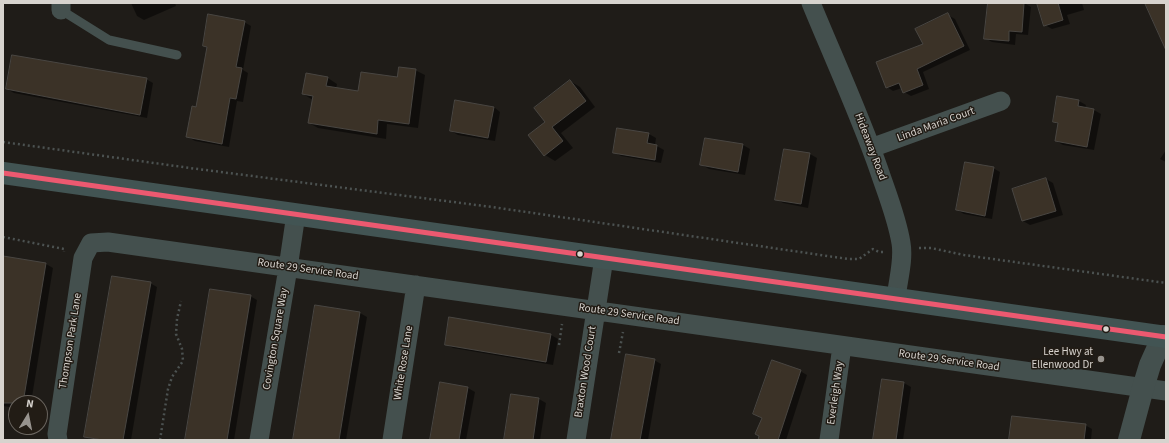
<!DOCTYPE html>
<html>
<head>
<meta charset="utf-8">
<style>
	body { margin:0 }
	#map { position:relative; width:1169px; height:443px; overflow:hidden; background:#1f1c18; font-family:"Source Sans 3",sans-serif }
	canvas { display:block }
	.frame { position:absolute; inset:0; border:4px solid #d7d3ce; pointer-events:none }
	.north { position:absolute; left:8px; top:395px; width:40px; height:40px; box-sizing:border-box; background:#221c15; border:1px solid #6a655f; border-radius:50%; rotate:10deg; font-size:11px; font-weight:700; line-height:16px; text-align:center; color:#d7d3ce }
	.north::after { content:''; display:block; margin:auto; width:14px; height:18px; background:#97938e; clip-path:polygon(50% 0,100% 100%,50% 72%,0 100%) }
</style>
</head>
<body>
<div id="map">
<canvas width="1169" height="443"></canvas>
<div class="frame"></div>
<div class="north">N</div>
</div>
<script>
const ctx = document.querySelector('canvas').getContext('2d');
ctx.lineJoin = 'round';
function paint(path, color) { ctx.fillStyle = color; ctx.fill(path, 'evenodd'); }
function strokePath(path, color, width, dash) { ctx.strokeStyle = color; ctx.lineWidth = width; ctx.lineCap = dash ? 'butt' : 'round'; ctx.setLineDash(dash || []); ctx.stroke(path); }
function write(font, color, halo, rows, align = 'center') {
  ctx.font = font + ' "Source Sans 3",sans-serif'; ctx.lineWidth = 3; ctx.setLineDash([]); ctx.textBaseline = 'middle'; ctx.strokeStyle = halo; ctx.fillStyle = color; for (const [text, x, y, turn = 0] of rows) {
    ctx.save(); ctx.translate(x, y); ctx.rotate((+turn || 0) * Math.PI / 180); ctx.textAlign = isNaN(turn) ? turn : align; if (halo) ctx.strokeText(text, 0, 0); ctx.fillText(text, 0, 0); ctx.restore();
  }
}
paint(new Path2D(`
	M131,3H175L176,6L144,20L137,16Z
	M989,3H1024L1031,7L1028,35L1016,34L1015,45L992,42L985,38Z
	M1038,3H1082L1084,10L1067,15L1070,24L1052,29L1045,25Z
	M948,15L955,19L970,50L923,72L929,89L911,96L904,92L902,88L893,91L887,87L924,45Z
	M244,22L251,26L243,70L248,73L243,102L237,101L229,147L195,141L188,137L197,108L208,48L204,46Z
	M415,70L425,75L418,128L387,124L386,139L318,128L309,123L313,100L303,94L328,78L337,84L336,89L359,93Z
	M146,79L153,83L147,118L14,93L7,89Z
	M570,81L580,87L595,107L561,133L573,148L555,161L545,155L546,122Z
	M1058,97L1079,101L1086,105L1085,108L1094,110L1101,114L1094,150L1063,145L1056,141L1059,125L1054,122Z
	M494,107L500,112L495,141L458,135L451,131Z
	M618,129L649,134L656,138L655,145L664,150L661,163L621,156L614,152Z
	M706,139L743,145L750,149L745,175L709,169L702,165Z
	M785,150L810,154L817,158L808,208L783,203L776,199Z
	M1166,150V162L1160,159Z
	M993,168L1000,172L992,219L964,214L957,210Z
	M1046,179L1053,183L1063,215L1030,225L1023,221L1013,189Z
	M3,257L46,264L53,268L31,403H16V408L3,406Z
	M150,283L157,287L131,440H92L85,436Z
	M250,296L257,300L234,440H186Z
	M360,313L367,317L346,440H294Z
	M450,318L551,335L558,339L553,365L453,348L446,344Z
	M654,360L661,364L648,440H612Z
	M800,371L807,375L786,440H759L763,418Z
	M904,383L911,387L903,440H874Z
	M468,388L475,392L466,440H431Z
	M512,395L539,399L546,403L540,440H505Z
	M1085,425L1092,429L1091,440H1011Z`), '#0007');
const building = new Path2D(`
	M988,3H1024L1022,32L1009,31V41L984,39Z
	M1037,3H1058L1063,20L1044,26Z
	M1145,3H1166V50Z
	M948,13L964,46L917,69L923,85L903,93L899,83L886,88L876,62L923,44L915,29Z
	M208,14L245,21L236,67L242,68L236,99L230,98L222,144L186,137L192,106L196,107L207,47L203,46Z
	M12,55L147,78L140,115L6,89Z
	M399,67L416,69L409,124L378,120L377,134L308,123L313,96L302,94L306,73L328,77L326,86L358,91L361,72L397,77Z
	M570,80L586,101L552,127L563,141L544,156L528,135L545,122L534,108Z
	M1057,96L1079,100L1078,106L1094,109L1087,147L1055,141L1058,123L1053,122Z
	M455,100L494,107L488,138L450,131Z
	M617,128L649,133L647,143L657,145L655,160L613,153Z
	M705,138L743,144L738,172L700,165Z
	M784,149L810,153L801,204L775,200Z
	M965,162L994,167L985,216L956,210Z
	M1046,178L1056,211L1022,221L1012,189Z
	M3,256L46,263L23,403H3Z
	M112,276L151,282L123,440H103L84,437Z
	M210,289L251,295L227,440H185Z
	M315,305L360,312L339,440H293Z
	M449,317L551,334L546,362L445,345Z
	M626,354L655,359L640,440H611Z
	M772,360L801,370L778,440H758L759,436L755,434L762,418L753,414Z
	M882,379L904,382L896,440H873Z
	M440,382L468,387L459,440H430Z
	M511,394L539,398L533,440H504Z
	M1012,416L1086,424L1084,440H1009Z`);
paint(building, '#3b3227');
strokePath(building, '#494642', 1);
strokePath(new Path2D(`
	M3,142L190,168L492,207L848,259H859L873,249L879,252H884
	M3,237L64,249V252
	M919,248H931L964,255L1166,283
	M559,345L562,324
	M619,353L623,332
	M160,440L168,389L172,377L183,361L182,349L176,334L177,319L181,301`), '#4c5251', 2.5, [2, 3]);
strokePath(new Path2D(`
	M61,10L109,40L177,55`), '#44504e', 9);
strokePath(new Path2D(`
	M811,3C834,59 859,113 879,170C887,194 897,218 901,243C904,260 898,280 896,298
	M61,10V3
	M871,148L1001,101
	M58,440L57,434L83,258L91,243L108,242L1166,391
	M259,440L288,268L296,214
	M392,440L416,285
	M576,440L604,258
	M829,440L842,346`), '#44504e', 19);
strokePath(new Path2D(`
	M1129,440L1143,388L1150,365L1163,336`), '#44504e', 22);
strokePath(new Path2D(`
	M3,173L1166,337`), '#425453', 22);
strokePath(new Path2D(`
	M3,173L1166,337`), '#ec5970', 5);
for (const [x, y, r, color] of [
	[580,254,3.5,"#d7d3ce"],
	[1106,329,3.5,"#d7d3ce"],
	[1101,359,4,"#97938e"]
]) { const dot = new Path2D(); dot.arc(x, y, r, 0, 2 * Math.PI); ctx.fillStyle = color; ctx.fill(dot); strokePath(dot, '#221c15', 1.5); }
write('11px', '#d7d3ce', '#221c15', [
	["Linda Maria Court",936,125,-20],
	["Hideaway Road",870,147,69],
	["Route 29 Service Road",308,270,8],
	["Route 29 Service Road",629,315,8],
	["Covington Square Way",276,339,-80],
	["Thompson Park Lane",71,341,-81],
	["Route 29 Service Road",949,361,8],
	["White Rose Lane",404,363,-81],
	["Braxton Wood Court",586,372,-81],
	["Everleigh Way",836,393,-82]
]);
write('11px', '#d7d3ce', '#221c15', [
	["Lee Hwy at",1093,353],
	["Ellenwood Dr",1093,366]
], 'right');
</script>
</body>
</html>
